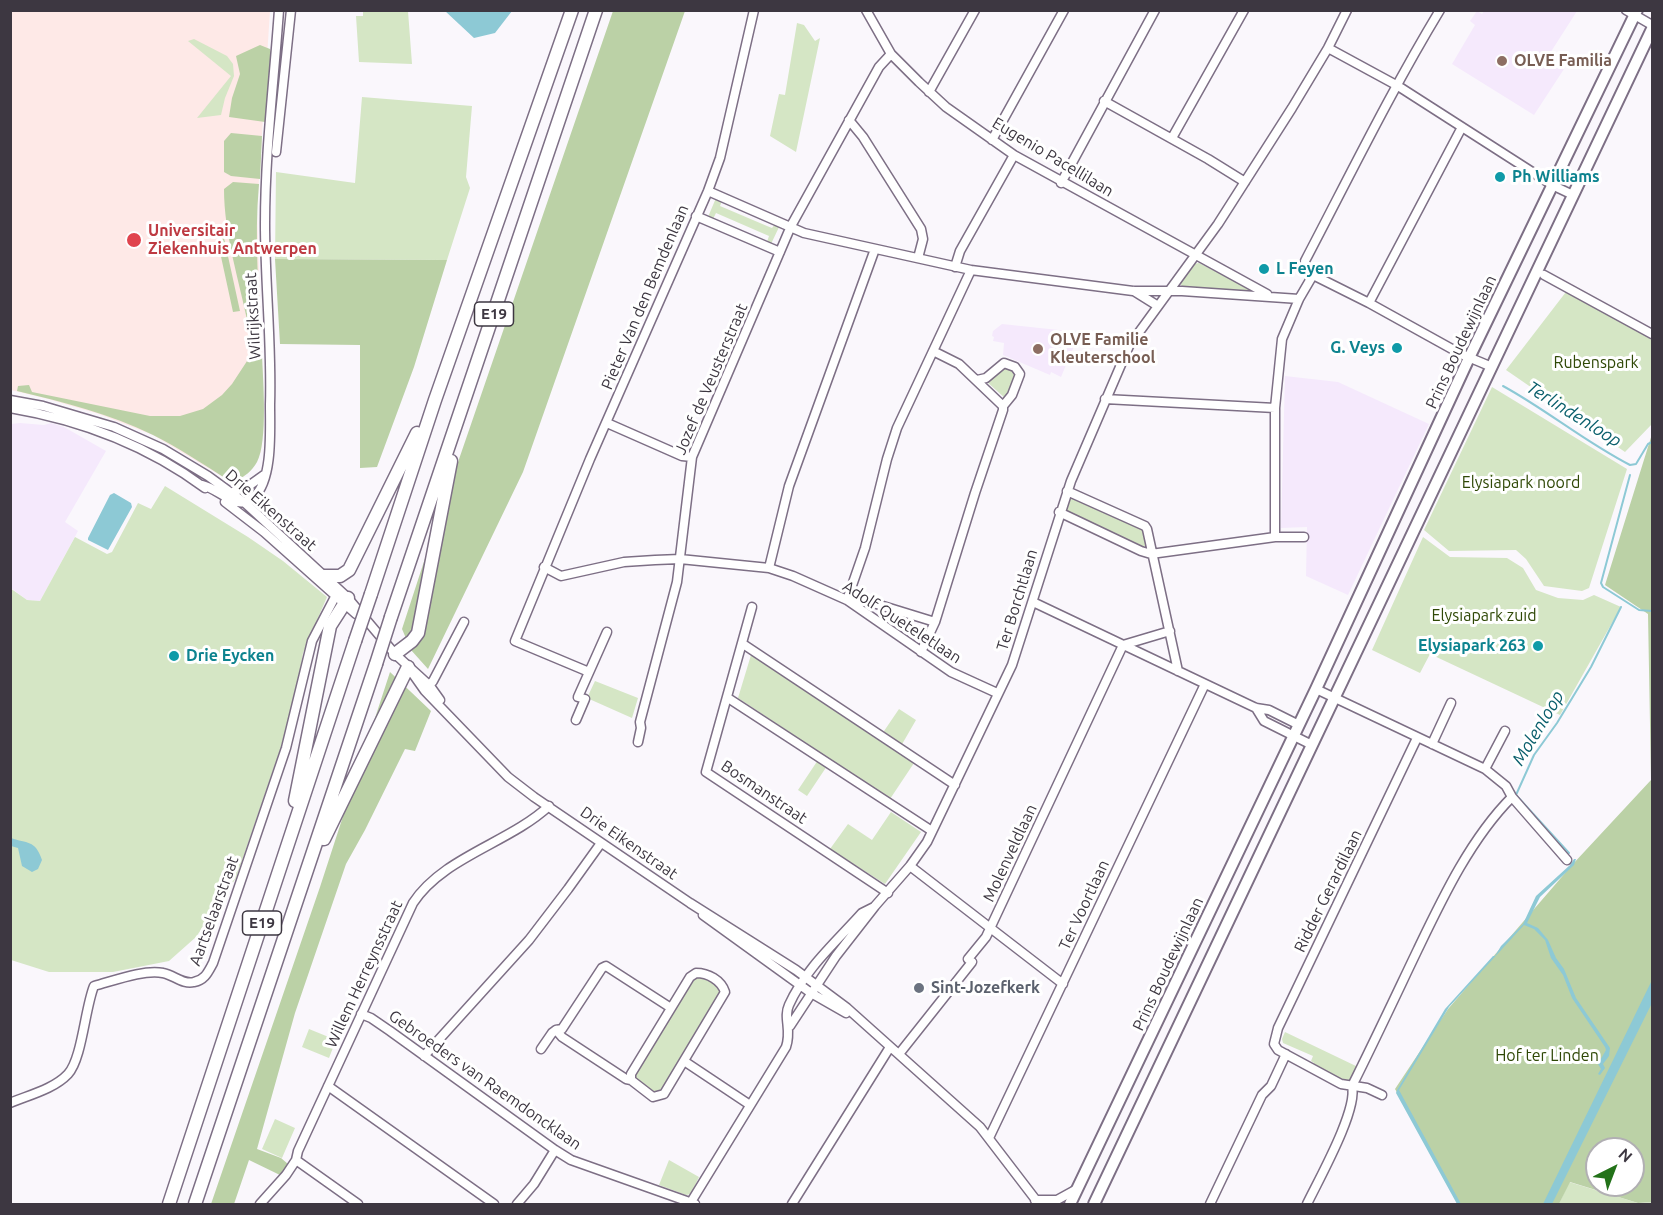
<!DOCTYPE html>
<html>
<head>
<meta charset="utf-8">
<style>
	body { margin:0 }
	#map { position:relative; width:1663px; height:1215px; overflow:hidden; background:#faf7fc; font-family:Ubuntu,sans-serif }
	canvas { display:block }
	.frame { position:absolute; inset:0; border:12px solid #3d3741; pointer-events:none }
	.north { position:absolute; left:1585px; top:1137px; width:60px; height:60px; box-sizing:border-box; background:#fff; border:2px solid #b1afb3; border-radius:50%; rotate:42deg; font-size:16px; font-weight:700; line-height:24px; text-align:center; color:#3d3741 }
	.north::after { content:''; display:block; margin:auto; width:21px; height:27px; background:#237219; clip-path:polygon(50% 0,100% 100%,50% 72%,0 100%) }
</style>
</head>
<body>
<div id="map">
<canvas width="1663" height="1215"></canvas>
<div class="frame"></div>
<div class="north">N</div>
</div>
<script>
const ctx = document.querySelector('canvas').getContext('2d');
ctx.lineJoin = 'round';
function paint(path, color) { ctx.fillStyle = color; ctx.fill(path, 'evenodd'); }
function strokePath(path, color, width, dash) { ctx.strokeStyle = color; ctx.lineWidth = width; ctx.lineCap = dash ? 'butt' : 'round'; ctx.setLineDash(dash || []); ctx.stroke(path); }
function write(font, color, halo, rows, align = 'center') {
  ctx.font = font + ' Ubuntu,sans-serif'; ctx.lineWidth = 6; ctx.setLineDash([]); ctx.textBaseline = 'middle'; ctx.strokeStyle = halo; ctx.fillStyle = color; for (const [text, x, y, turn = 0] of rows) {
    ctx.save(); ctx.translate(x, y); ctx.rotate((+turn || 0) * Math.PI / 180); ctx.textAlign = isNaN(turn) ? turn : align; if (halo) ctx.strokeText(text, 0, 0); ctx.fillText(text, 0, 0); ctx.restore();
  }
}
paint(new Path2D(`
	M1485,10L1577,11L1547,58L1564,69L1534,115L1452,64L1475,25L1470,21L1477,11L1482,14Z
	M1002,324L1068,331L1078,337L1061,377L1051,372L1050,375L1003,355L1004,343L993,341L994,337L992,336L993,331Z
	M1285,376L1338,382L1429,424L1348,595L1306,576L1307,527L1281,528Z
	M20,423L44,425L51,423L64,427L106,451L65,522L78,531L40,601L27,600L11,588V424Z`), '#f5e9fc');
paint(new Path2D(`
	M11,11H270L257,210L263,390L262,441L261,451L256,463L242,478L236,481L228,480L153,435L99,414L48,399L11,390Z`), '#fee9e7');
paint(new Path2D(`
	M373,10L408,11L412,64L359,62L356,16H363V11Z
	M797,23L804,25L815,41L820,38L796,152L770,136L779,94L785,95Z
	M194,39L227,56L233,64L234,76L225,98L221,115L197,118L231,76L188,41Z
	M362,97L472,106L466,177L470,188L447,260L275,259L276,172L355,183Z
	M716,198L722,201L720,206L767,226L772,228L776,223L780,225L771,244L767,242L769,236L716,213L713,219L708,217Z
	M1199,263L1246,287L1249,290L1246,291L1182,287L1180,282L1193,264Z
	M1569,288L1618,311L1652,332V424L1625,452L1506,370Z
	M1004,367L1012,370L1016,378L1006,399L986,381Z
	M1492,387L1627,469L1589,588L1582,591L1544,586L1526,559L1516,550L1449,551L1424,530Z
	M165,486L248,537L283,561L327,597L303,653L296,693L280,750L236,878L196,937L169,961L113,972H49L11,960L10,588L27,600L40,601L75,537L107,554L112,552L138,503L151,509Z
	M1070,498H1074L1138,527L1143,530L1146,545L1142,548L1066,512L1065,507Z
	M1423,537L1450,557L1507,558L1523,568L1536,590L1558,598L1583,600L1594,595L1621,607L1560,715L1430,654L1420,673L1372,650Z
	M751,655L914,763L890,799L738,698Z
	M595,681L638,698L632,718L587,698Z
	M899,709L916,720L901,746L882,734Z
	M818,760L827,766L807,796L798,790Z
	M891,812L921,832L885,884L830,849L848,824L872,840Z
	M695,976C707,977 714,982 720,992L719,998L665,1087L654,1094L648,1092L633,1076L691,980Z
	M309,1029L336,1040L329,1058L302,1047Z
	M1285,1032L1358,1067L1352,1080L1347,1082L1313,1065L1314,1063L1311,1061L1313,1056L1283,1043L1282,1039Z
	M275,1119L295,1128L282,1158L262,1149Z
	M669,1160L699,1177L691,1194L686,1195L659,1185Z
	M1569,1182L1638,1203L1652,1202V1204H1559Z`), '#d5e6c5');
paint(new Path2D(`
	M613,11H685L523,472L428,669L411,650L402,629L430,543L449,505L457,465Z
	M260,45L270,49L272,56L265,122L229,117L232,98L240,74L236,56Z
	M231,133L262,136L260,179L231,176L224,172V141Z
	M233,182L259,184C254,239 259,294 262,349H255L249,343C248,337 249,330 248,324C239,280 224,234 224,189Z
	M222,238H224L240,311L233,312L220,252L224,250Z
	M275,259L447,260L414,367L377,467L360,468V345L280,344Z
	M251,355H262C263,380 268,442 257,462C252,471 244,477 236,481L228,480C203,464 179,448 153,435C110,414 63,402 17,391L18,386L29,385L32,392L150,416H180L203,409L222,395L232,384Z
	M1652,434V1202L1638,1203L1570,1182L1559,1204H1460L1395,1089L1448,1009L1572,865L1651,780L1648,614L1605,585ZM1597,1149H1633V1185H1597Z
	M390,672L431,711L415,751L405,749L365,830L346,864L295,1013L257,1149L281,1158L288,1164L282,1176L249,1160L234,1204H211L320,887Z`), '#bbd1a6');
paint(new Path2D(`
	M445,11H512L495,33L474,38Z
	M114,493L131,503L132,507L108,550L88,540V538L110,495Z
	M11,838C27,844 35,839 42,860L38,869L32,872L22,866L18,848L11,846Z
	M1574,859H1576L1574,865L1540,897L1527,923L1538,928L1548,940L1556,958L1564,969L1576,998L1610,1048L1609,1056L1603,1064L1605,1068L1600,1075L1598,1074L1601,1069L1598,1064L1606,1050L1605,1047L1572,998L1563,975L1551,958L1545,940L1534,929L1524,925L1449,1007L1399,1090L1461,1204H1457L1396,1093L1397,1090L1445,1009L1493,956H1495L1501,946L1523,924L1536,896L1570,865Z
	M1652,980L1651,1005L1552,1204H1543Z`), '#8dc9d5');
strokePath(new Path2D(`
	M1503,386C1547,410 1585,442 1630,465L1636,464L1648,444L1652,442
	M1630,475L1601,583L1603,587L1639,610L1652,611
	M1569,853L1516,795L1534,755L1557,723L1591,667L1621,607`), '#8dc9d5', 2);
const minor = new Path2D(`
	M866,10L891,54L919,82L946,107L1014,155L1267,294
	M1440,10C1391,91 1349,177 1305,261C1305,268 1307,271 1313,275L1369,303L1461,354L1492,367
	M1626,10L1652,25
	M1328,48L1398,86L1554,186L1573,195
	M929,92L975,10
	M1104,101L1208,159L1245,182
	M849,120L863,137L921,229L923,239L918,258
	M1172,138L1244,10
	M992,140L1064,10
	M276,152L291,10
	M1061,183L1155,10
	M708,191L804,233L971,270L1133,291H1182L1299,299
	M696,216L780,252
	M955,267L960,251L1014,155
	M1544,275L1652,334
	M1134,291L1158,306
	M1369,303L1462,127
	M933,351L959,364L1003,406
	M1105,399L1275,408
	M10,400L43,406L114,427L163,449L208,476L245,503L347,597L395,654L430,686L440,700
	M10,408C81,420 147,445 205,488
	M607,423L682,456L692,457
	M202,485C220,489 237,513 254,497C273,480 270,430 270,405C272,345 265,284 265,224C265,153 274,81 279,10
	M1067,491L1145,526L1147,529L1178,671
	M231,493L250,485L264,475
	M225,502L264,532L356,614L360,615
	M1059,512L1141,551L1151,554L1275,537H1304
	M1275,537V408L1282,339L1299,299L1313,275
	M544,567L561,576L624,562L655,560L680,559L769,568L793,576L847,600L951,672L997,693
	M769,568L789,486L875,249
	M1033,602L1256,708L1269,710L1299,725
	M752,607L706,772L888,893
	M935,622L870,602L847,600L865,548L887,459L897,428L971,270
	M743,644L955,785
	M921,652L935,622L975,493L1003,410V406L1012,395L1020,374L1015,367L1004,363L986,378L977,380
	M408,667L425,691L508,777L534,797L690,903L796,970L847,1008L980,1127L1039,1204
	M589,672L515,641L590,459L708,191L720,158L754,10
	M426,689L433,681L464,622
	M1316,689L1485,769L1506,786L1512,797L1567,860
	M728,698L932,831
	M1256,708L1264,721L1312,745
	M576,720L585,699L578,697L607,632
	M638,742L641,728L640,722L677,582L692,457L791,226L879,67L891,54
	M1432,744L1451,703
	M1485,769L1505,731
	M910,866L1063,984
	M703,915L811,993L846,1013
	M696,973C708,973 721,980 725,992L664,1094L653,1097L631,1080V1074L690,977Z
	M361,1014L371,1018L390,1031L555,1150L571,1160L695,1204
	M790,1026L836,956L875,906L910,866L927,842L1012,665L1071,481L1129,346L1218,224L1292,108L1328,48L1347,10
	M541,1049L552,1033L556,1030
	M899,1054L972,962L968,959L986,937L1123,645L1170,631
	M424,1056L529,940L568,889L601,843
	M684,1061L750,1105
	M631,1080L626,1079L562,1037L556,1030L562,1029L602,968L606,966L671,1008
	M328,1086L494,1204
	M1352,1086C1375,1040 1396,995 1418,949C1443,897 1471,838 1512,797
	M1382,1095L1367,1088L1341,1084L1278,1050L1274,1044L1278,1028L1417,738
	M10,1103C29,1095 54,1089 68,1074C82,1059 85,1008 94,986C113,981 144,969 163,973C174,975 183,985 194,982C205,980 208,972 213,963L286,748L312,641L336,595
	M989,1138L1205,684
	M296,1160L358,1204
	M1035,1200H1057L1077,1189
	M691,1202L786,1047C792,1030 783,1018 789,1005C805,969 836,942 862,913L874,907
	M260,1204L286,1175L296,1160L298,1151L413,903C443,857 509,843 549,806
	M517,1204L534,1184L555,1150
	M792,1204L890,1047
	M1210,1204L1262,1095L1271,1086L1286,1054
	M1307,1204C1319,1179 1358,1110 1352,1086`);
const major = new Path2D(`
	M1070,1204L1316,689L1469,358L1637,10
	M1094,1204L1652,29`);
const highway = new Path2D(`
	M324,576H340L349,570L417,433
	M371,594L435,400L572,10
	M391,617L596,10
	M395,654L412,641L418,633L451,461
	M295,801L330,626L348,598
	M324,839L408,667
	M169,1204L355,641
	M195,1204L376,664`);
strokePath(minor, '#7d6f85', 11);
strokePath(major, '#7d6f85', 14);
strokePath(highway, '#7d6f85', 15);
strokePath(minor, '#fff', 8);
strokePath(major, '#fff', 10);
strokePath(highway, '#fff', 12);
const highwayBridge = new Path2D(`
	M355,641L371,594
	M376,664L391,617`);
strokePath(highwayBridge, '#7d6f85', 15, []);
strokePath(highwayBridge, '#fff', 12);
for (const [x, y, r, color] of [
	[1502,61,6,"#8d6e63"],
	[1500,177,6,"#0f9aa8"],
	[134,240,8,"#e0444e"],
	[1264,269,6,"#0f9aa8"],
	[1397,348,6,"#0f9aa8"],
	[1038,349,6,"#8d6e63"],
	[1538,646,6,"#0f9aa8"],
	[174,656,6,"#0f9aa8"],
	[919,988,6,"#6b7280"]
]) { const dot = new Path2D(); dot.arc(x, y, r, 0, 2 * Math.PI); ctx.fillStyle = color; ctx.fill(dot); strokePath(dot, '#fff', 2); }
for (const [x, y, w] of [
	[494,314,39],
	[262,923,39]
]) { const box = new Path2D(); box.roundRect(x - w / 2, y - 12, w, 24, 4.5); ctx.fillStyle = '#fff'; ctx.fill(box); strokePath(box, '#3d3741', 1.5); }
write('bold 15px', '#3d3741', null, [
	["E19",494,314],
	["E19",262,923]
]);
write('bold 16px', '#785e54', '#fff', [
	["OLVE Familia",1514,61],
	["OLVE Familie",1050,340],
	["Kleuterschool",1050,358]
], 'left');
write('16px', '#3d3741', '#fff', [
	["Eugenio Pacellilaan",1053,157,31],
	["Pieter Van den Bemdenlaan",645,297,-67],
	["Wilrijkstraat",253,316,-93],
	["Prins Boudewijnlaan",1461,342,-65],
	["Jozef de Veusterstraat",711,379,-67],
	["Drie Eikenstraat",271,510,41],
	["Ter Borchtlaan",1017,600,-73],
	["Adolf Queteletlaan",902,622,33],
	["Bosmanstraat",764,792,34],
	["Drie Eikenstraat",629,843,35],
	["Molenveldlaan",1010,853,-65],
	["Ridder Gerardilaan",1328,891,-64],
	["Ter Voortlaan",1084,905,-65],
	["Aartselaarstraat",214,911,-70],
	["Prins Boudewijnlaan",1168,964,-65],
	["Willem Herreynsstraat",364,974,-65],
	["Gebroeders van Raemdoncklaan",485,1080,35]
]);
write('bold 16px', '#0d838f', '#fff', [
	["Ph Williams",1512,177],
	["L Feyen",1276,269],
	["G. Veys",1385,348,"right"],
	["Elysiapark 263",1526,646,"right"],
	["Drie Eycken",186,656]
], 'left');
write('bold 16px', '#be3a42', '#fff', [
	["Universitair",148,231],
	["Ziekenhuis Antwerpen",148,249]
], 'left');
write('16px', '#2f4806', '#fff', [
	["Rubenspark",1596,363],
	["Elysiapark noord",1521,483],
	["Elysiapark zuid",1484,616],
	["Hof ter Linden",1547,1056]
]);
write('bold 16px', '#5b616d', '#fff', [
	["Sint-Jozefkerk",931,988]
], 'left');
write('italic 18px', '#0a5f6c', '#fff', [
	["Terlindenloop",1574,414,32],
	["Molenloop",1538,728,-59]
]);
</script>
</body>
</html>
